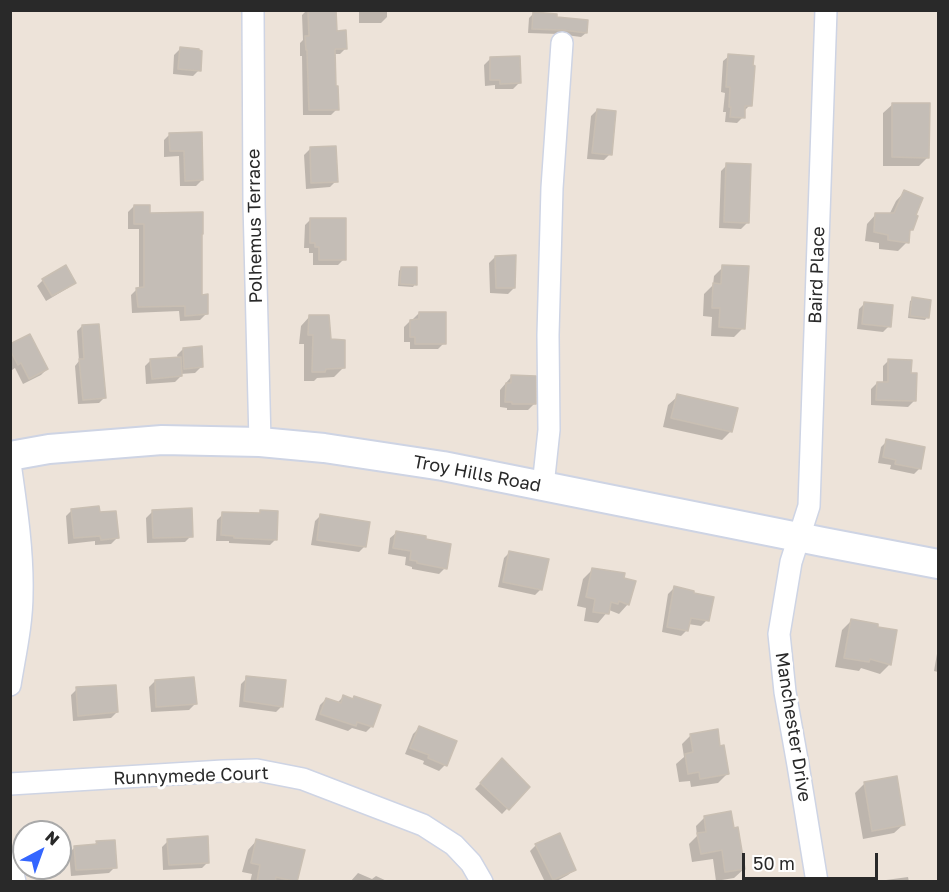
<!DOCTYPE html>
<html>
<head>
<meta charset="utf-8">
<style>
	body { margin:0 }
	#map { position:relative; width:949px; height:892px; overflow:hidden; background:#ede3d9; font-family:"Golos Text",sans-serif }
	canvas { display:block }
	.frame { position:absolute; inset:0; border:12px solid #292929; pointer-events:none }
	.north { position:absolute; left:12px; top:820px; width:60px; height:60px; box-sizing:border-box; background:#fff; border:2px solid #a9a9a9; border-radius:50%; rotate:41deg; font-size:16px; font-weight:700; line-height:24px; text-align:center; color:#292929 }
	.north::after { content:''; display:block; margin:auto; width:21px; height:27px; background:#3466ff; clip-path:polygon(50% 0,100% 100%,50% 72%,0 100%) }
	.scale { position:absolute; left:742px; top:853px; width:136px; height:27px; box-sizing:border-box; border:3px solid #292929; border-top:0; padding-left:8px; font-size:18px; line-height:21px; white-space:nowrap; color:#292929; -webkit-text-stroke:4px #fff; paint-order:stroke }
</style>
</head>
<body>
<div id="map">
<canvas width="949" height="892"></canvas>
<div class="frame"></div>
<div class="north">N</div>
<div class="scale">50 m</div>
</div>
<script>
const ctx = document.querySelector('canvas').getContext('2d');
ctx.lineJoin = 'round';
function paint(path, color) { ctx.fillStyle = color; ctx.fill(path, 'evenodd'); }
function strokePath(path, color, width, dash) { ctx.strokeStyle = color; ctx.lineWidth = width; ctx.lineCap = dash ? 'butt' : 'round'; ctx.setLineDash(dash || []); ctx.stroke(path); }
function write(font, color, halo, rows, align = 'center') {
  ctx.font = font + ' "Golos Text",sans-serif'; ctx.lineWidth = 6; ctx.setLineDash([]); ctx.textBaseline = 'middle'; ctx.strokeStyle = halo; ctx.fillStyle = color; for (const [text, x, y, turn = 0] of rows) {
    ctx.save(); ctx.translate(x, y); ctx.rotate((+turn || 0) * Math.PI / 180); ctx.textAlign = isNaN(turn) ? turn : align; if (halo) ctx.strokeText(text, 0, 0); ctx.fillText(text, 0, 0); ctx.restore();
  }
}
paint(new Path2D(`
	M307,10H335L336,32L346,48L340,54H334L337,109L331,115H303L302,56H300V43L303,40L302,15Z
	M359,10H387V17L381,23H359Z
	M534,13L555,18L586,33L581,37L558,34L528,33L529,18Z
	M180,49L199,70L193,76L173,74L174,55Z
	M729,56L750,105L743,112V117L737,123L725,122L726,112H723L725,93L721,92L723,61Z
	M490,59L519,83L513,89H495V85L485,86L484,65Z
	M893,104L928,157L919,166H883V113Z
	M597,110L610,154L604,160L587,159L591,116Z
	M200,133L202,180L196,186H180L179,156L164,157V140L170,134Z
	M310,149L336,181L330,187L306,189L304,155Z
	M727,165L747,223L741,229L719,228L721,171Z
	M905,191L914,216L912,229L908,233L907,242L898,251L879,249V243L865,241L867,224L876,214L889,215L896,201Z
	M134,206L149,214L201,296L206,314L200,320L180,321L179,311L132,313L131,295L137,289H139V229H128V212Z
	M311,219L344,259L338,265H313V253H309V248H304L305,225Z
	M495,257L514,288L508,294L490,293L489,263Z
	M66,267L74,282L68,288L46,301L37,286L43,280Z
	M723,267L743,328L734,337L711,336L712,317L703,316L704,294L713,285L714,276Z
	M401,268L415,284L413,287L398,286L399,271Z
	M913,299L927,317L925,320L908,318L910,301Z
	M865,303L889,326L883,332L857,329L859,309Z
	M419,313L444,343L438,349H410V342H404V327L410,321H413V319Z
	M310,316L330,341L344,367L334,377L317,378L314,381H304V344H299L301,326Z
	M82,326L105,397L99,403L78,404L75,366L79,361L77,331Z
	M10,346L47,369L41,375L23,384L15,368L12,370L10,367Z
	M183,349L201,367L195,373L180,374L181,376L175,382L146,384L145,366L151,360L178,359L177,355Z
	M889,360L910,374L914,401L908,407L871,405V389L877,383H883V366Z
	M511,377L534,404L528,410H507V408L500,407V390Z
	M678,396L731,431L722,440L663,427L668,405Z
	M887,441L920,468L914,474L890,469L891,465L878,463L881,447Z
	M72,510L99,514L117,538L111,544L95,545V541L68,544L66,516Z
	M152,512L191,536L185,542L147,543L146,518Z
	M261,512L276,539L270,545L229,543V541H216L217,520L223,514H258Z
	M321,515L365,546L359,552L311,545L315,521Z
	M396,533L445,568L439,574L412,569V567L405,565L406,557L388,554L390,538Z
	M510,552L541,589L535,595L498,587L504,558Z
	M592,570L628,604L619,614L609,610L598,623L584,621L586,608L577,606L583,579Z
	M674,588L707,620L701,626L688,624L687,630L681,636L662,632L668,594Z
	M851,621L876,628L895,632L889,665L880,674L861,668L859,671L835,667L842,630Z
	M938,648V672L934,671Z
	M247,678L282,706L276,712L239,707L241,684Z
	M155,681L195,704L189,710L151,712L149,687Z
	M77,689L117,712L111,718L73,721L71,695Z
	M343,697L372,726L366,732L352,728L348,731L315,720L320,705L326,699L337,703Z
	M419,728L445,765L439,771L423,764L424,761L405,754L413,734Z
	M691,735L719,747L727,774L718,783L691,787L690,781L679,782L676,764L684,757L682,744Z
	M502,761L528,787L502,814L475,789Z
	M865,783L904,824L894,833L863,839L855,793Z
	M705,817L744,869L734,878L716,881L713,859L692,862L689,844L697,836L696,826Z
	M257,840L295,882H250L252,874L242,872L248,850Z
	M168,841L208,862L202,868L163,870L162,847Z
	M97,842L115,867L109,873L71,876L69,853L75,847L93,846Z
	M536,845L574,870L568,875L555,882H545L530,851Z
	M358,873L372,879L376,876L389,882H350Z
	M908,877L909,882H885L886,880Z`), '#0003');
const building = new Path2D(`
	M308,10H336L337,31L346,30L347,49H335L336,86H338L339,110H309L307,50H306L305,36H309Z
	M533,12L557,14V17L588,20L587,33L563,30L532,29Z
	M180,47L199,49V50L202,51L201,71L178,69Z
	M728,54L754,56L753,65L755,66L752,106H745V118L730,117L731,107H729L730,87H726Z
	M520,56L521,83L500,84V80H490V57Z
	M892,103H930L929,158L892,157Z
	M597,109L616,111L612,155L592,153Z
	M202,132L203,180L185,181L184,151H170L169,133Z
	M336,146L338,182L311,183L310,147Z
	M726,163L751,164L749,223L724,222Z
	M904,190L923,198L916,215L918,216L913,230H910L909,243L888,240V235L874,232L875,213H894Z
	M134,205H150V213L203,212V234H202V295L208,294V314L185,316V306L138,307L136,288L144,287V224H134Z
	M310,218H346V260H319V247H315V243H310Z
	M516,255L515,288H496L495,256Z
	M66,265L76,283L52,296L42,279Z
	M722,265L749,266L745,329L719,327L720,308H712L713,283L721,284Z
	M401,267H417V285L400,284Z
	M912,297L931,300L929,318L910,316Z
	M864,302L893,305L891,327L862,324Z
	M419,312H446V344H415V337H410V320L419,319Z
	M309,315H329L331,339L345,340V368L326,369L325,372H312L313,335H308Z
	M99,324L106,398L83,400L79,359H84L82,325Z
	M30,334L48,369L29,379L21,363L18,365L10,350V344Z
	M202,346L203,367L184,369L183,348Z
	M181,357L182,376L152,379L150,359Z
	M888,359L912,360L911,373H917L916,401L876,400L877,382H888Z
	M511,375L536,376V404H512V402H505L506,383H511Z
	M677,394L738,408L732,432L671,418Z
	M886,439L925,447L921,469L895,464L896,460L883,457Z
	M99,506L100,512L116,511L119,538L101,540L100,536L74,538L71,509Z
	M192,508L193,537L153,538L152,510Z
	M260,510L278,511L277,540L234,538V536L221,535L222,512L260,513Z
	M320,514L370,522L366,547L317,540Z
	M396,531L426,536V539L451,544L447,569L417,563V561L410,560L411,551L393,548Z
	M509,551L549,559L542,590L503,582Z
	M592,568L625,573L624,578L636,581L629,605L619,601L618,604L611,602L609,614L593,612L595,599L586,597Z
	M674,586L694,591V593L714,597L709,621L691,618L688,631L667,627Z
	M851,619L878,624V627L897,630L891,665L870,659L869,662L844,658Z
	M246,676L286,680L283,707L244,701Z
	M194,677L197,704L156,707L155,680Z
	M116,685L118,712L78,716L76,687Z
	M343,695L353,699L354,696L381,705L373,727L357,722L356,726L320,714L326,698L341,703Z
	M419,726L457,741L447,766L428,758L429,755L410,748Z
	M718,729L720,746L724,745L729,774L700,779L699,772L688,774L685,754L693,752L690,734Z
	M502,758L530,787L509,810L480,783Z
	M897,776L905,825L872,831L864,782Z
	M731,811L734,828L738,827L745,869L725,872L722,850L701,854L697,833L706,832L704,816Z
	M560,833L576,870L553,880L535,844Z
	M208,836L209,863L169,865L167,839Z
	M256,839L305,850L297,882L276,877L275,882H257L260,865L251,863Z
	M115,840L117,868L76,870L74,846L97,844L96,841Z`);
paint(building, '#c4bdb6');
strokePath(building, '#c9bfb3', 1.5);
const street = new Path2D(`
	M253,10L254,203L260,442
	M10,463C16,505 23,551 22,593C22,624 15,654 10,685
	M543,486L549,430L548,335L552,188L562,43
	M10,784L223,771L257,770L303,779L423,825L454,845L471,863L482,882
	M10,861L15,882
	M817,882L798,765L785,692L779,634L791,562L809,506L826,10`);
const secondary = new Path2D(`
	M10,456L49,449L162,440L260,442L324,448L443,466L823,542L938,564`);
strokePath(street, '#ced4e4', 24);
strokePath(secondary, '#ced4e4', 32);
strokePath(street, '#fff', 21);
strokePath(secondary, '#fff', 28);
write('18px', '#292929', '#fff', [
	["Polhemus Terrace",255,226,-91],
	["Baird Place",817,275,-88],
	["Troy Hills Road",477,474,11],
	["Manchester Drive",793,727,81],
	["Runnymede Court",191,776,-2]
]);
</script>
</body>
</html>
